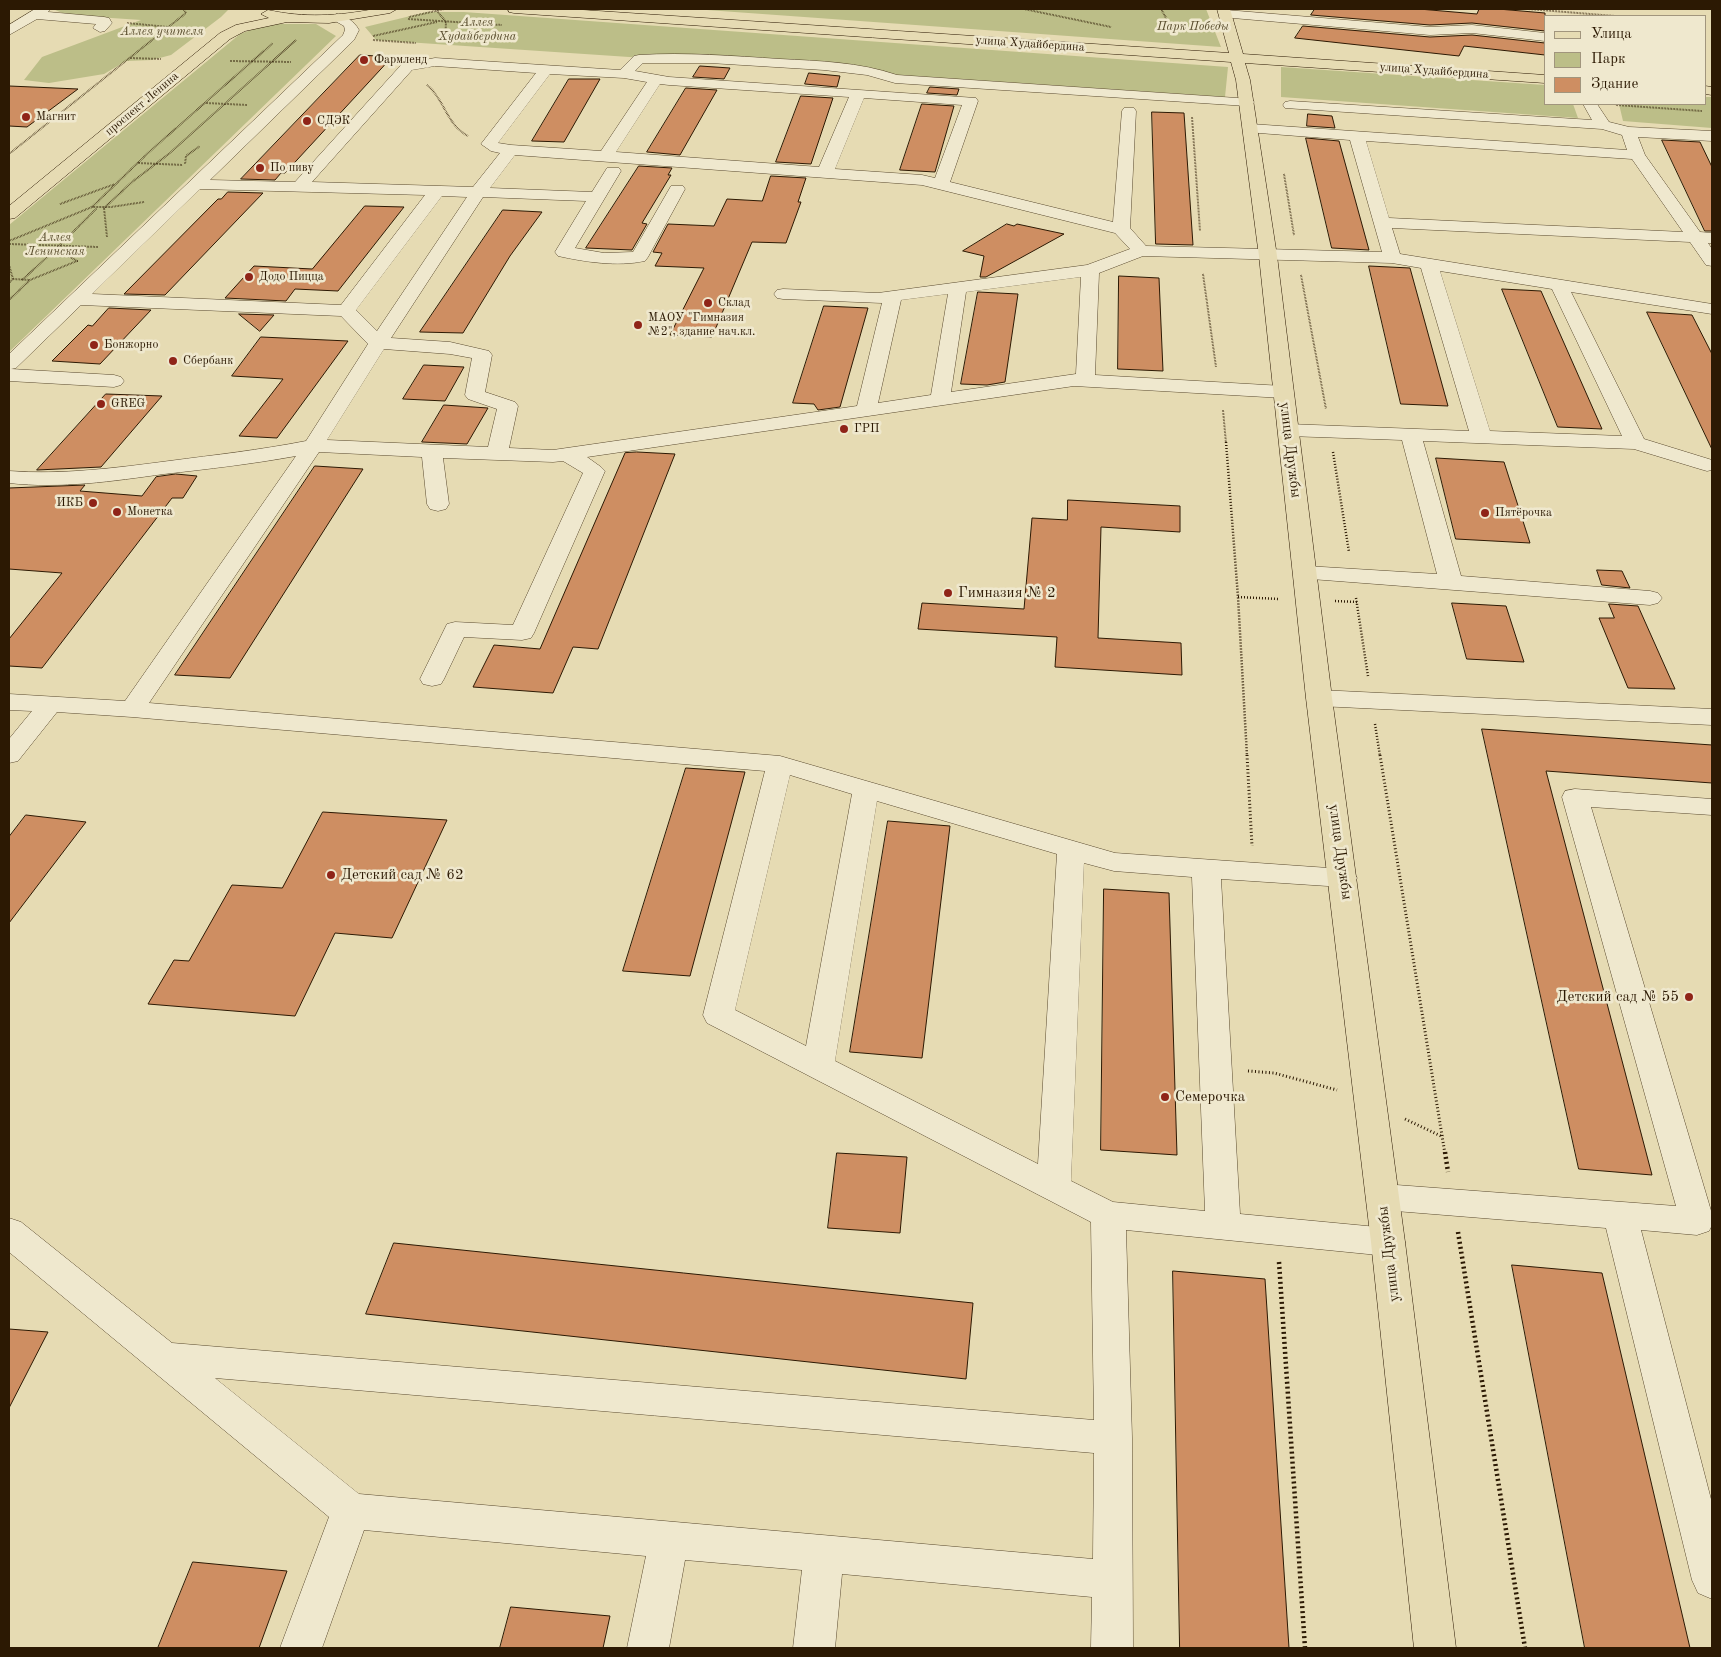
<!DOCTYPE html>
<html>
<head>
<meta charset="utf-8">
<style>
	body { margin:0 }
	#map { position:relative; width:1721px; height:1657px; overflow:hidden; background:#e6dbb3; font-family:"Old Standard TT",serif }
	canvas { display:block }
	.frame { position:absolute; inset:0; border:10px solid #2c1903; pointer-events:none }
	.legend { position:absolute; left:1544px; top:15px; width:162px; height:90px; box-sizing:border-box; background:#efe8ce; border:1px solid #a1957d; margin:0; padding:6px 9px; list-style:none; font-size:15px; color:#2c1903 }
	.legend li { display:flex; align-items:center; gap:10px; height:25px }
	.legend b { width:25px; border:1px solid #a1957d }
</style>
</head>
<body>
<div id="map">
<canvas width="1721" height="1657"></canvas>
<div class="frame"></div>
<ul class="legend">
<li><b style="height:6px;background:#e6dbb3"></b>Улица</li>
<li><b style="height:14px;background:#bcbe88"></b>Парк</li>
<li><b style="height:14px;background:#ce8e62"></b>Здание</li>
</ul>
</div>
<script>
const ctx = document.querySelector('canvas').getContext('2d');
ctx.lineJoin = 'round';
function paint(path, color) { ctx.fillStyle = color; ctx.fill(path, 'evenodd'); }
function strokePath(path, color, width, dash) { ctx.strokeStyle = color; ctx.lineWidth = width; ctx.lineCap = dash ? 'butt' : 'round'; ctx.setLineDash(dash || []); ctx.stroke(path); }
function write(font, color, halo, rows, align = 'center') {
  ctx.font = font + ' "Old Standard TT",serif'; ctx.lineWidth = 5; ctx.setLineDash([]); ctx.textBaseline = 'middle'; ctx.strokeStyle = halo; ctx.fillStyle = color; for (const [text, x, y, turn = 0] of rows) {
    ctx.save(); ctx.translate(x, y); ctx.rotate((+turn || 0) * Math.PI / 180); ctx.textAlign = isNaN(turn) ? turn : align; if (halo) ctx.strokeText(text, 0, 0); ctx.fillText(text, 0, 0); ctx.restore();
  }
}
paint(new Path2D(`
	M53,9H229L221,17L171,55L152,60L126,61L104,74L49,83L24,80L42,57L141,20L67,15Z
	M693,9H1206L1221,47Z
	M427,12H464L1228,67L1225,97L376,40L365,27Z
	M266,24H316L336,36L9,352V225L240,34Z
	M1281,67L1545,85V104H1573L1578,118L1281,97Z
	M1705,97H1712V128L1623,121L1619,104H1705Z`), '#bcbe88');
const building = new Path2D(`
	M1315,9H1419L1477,14L1479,9H1498L1545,13V31L1472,23L1430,25L1311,15Z
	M1303,26L1430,37L1472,35L1545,43V55L1464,46L1459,56L1295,38Z
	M360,55L392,57L285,173H281L275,180L241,179Z
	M700,66L730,68L724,79L693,77Z
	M809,73L840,76L837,87L805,84Z
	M569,79H600L564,142L532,141Z
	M9,86L78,89L27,127L9,126Z
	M930,87L959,89L957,95L927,93Z
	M686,88L717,90L680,155L647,152Z
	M801,96L833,98L811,164L776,162Z
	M922,104L954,106L935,172L900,170Z
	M1152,112L1184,113L1193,245L1156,244Z
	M1308,114L1332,116L1335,128L1307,126Z
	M1306,138L1339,141L1369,250L1332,248Z
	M1662,140L1700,142L1712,167V231H1705Z
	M639,166L672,168L668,175H671L642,223L647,224L632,250L586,248Z
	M771,176L806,178L798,202H801L786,243L752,242L712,337L670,335L704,268L655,266L662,253L653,252L668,224L714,226L727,199L762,201Z
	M228,192L263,193L165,295L124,294L218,199H221Z
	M365,206L404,207L338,291L295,289L286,301L225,298L254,266L312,269Z
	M503,210L542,212L510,256L463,333L420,332Z
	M1007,224L1014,226L1017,224L1064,234L986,277H980L984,256L963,251Z
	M1369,266L1410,268L1448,406L1401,404Z
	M1119,276L1159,278L1163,371L1118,369Z
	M1502,289L1541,291L1602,429L1558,427Z
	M978,292L1018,294L1005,382L987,385L961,384Z
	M824,306L868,308L840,407L818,410L814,404L793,403Z
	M109,308L151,310L100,364L52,361L88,325L92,326Z
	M1647,312L1692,315L1712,354V449Z
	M239,314L274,315L260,331Z
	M261,337L348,341L277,438L239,436L283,379L232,376Z
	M424,365L464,367L445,401L403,399Z
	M106,394L162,396L101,467L37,470Z
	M444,405L488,408L467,444L422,442Z
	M637,452L675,454L598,649L573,647L553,693L473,687L494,645L540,649L625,453Z
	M1436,458L1504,462L1530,543L1456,539Z
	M315,466L363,469L230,678L175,675Z
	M176,474L197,476L183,498H172L42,668L9,666V639L62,573L9,569V488L85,485L80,491L142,496L156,477Z
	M1068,500L1180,506V532L1101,527L1098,638L1181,643L1182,675L1055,667L1057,637L918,629L922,603L1024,609L1032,518L1067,520Z
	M1597,570L1622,571L1630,588L1602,585Z
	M1452,603L1506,606L1524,662L1467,659Z
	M1609,604L1638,606L1675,689L1628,688L1599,618H1614Z
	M1482,729L1712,745V783L1546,771L1652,1175L1579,1169Z
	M686,768L745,772L690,976L623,971Z
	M323,812L447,820L392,938L335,933L295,1016L148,1004L174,960L189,961L232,885L282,888Z
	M26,815L86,822L9,923V837Z
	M888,821L950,826L922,1058L850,1052Z
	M1104,889L1169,893L1177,1155L1101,1150Z
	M837,1153L907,1157L900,1233L828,1228Z
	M394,1243L973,1303L966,1379L366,1314Z
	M1512,1265L1602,1273L1690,1648H1585Z
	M1173,1271L1265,1279L1289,1648H1180Z
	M9,1329L48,1332L9,1408Z
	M193,1562L287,1571L259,1648H158Z
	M511,1607L610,1616L603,1648H500Z`);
paint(building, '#ce8e62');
strokePath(building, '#2c1903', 1);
const minor = new Path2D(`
	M35,9H50L48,12L104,17L109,18L112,23L105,31L100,32L93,28L96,24L37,19L9,35V25Z
	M1226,10L1430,27L1472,25L1545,33V41L1472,33L1430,35L1221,17L1219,14Z
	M337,14C347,17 354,21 359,30L354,40L210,180L295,182L402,64L435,58L620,70L634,56L639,55C686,52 733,56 780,59C819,61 859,62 897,75L1252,99L1254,102L1252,105L1247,106L895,83L867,75L824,70L710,63H643L635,71L669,77L976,98L978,101L950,182L1113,222L1122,111L1124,108H1134L1136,111L1130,228L1146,246L1382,252L1350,140L1246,132L1243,129L1246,126L1251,124L1627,150L1622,135L1602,129L1285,108L1283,105L1285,102L1290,101L1592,120L1583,104H1597L1609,122L1629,127L1712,131V141L1638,137L1645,155L1700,232L1712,233V243H1708L1712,249V266L1706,265L1690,242L1392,228L1400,254L1712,304V314L1571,292L1644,439L1712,460V470L1707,471L1700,469L1634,449L1423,441L1461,576L1650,591L1658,593L1662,598L1658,603L1650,605L1298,578L1295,573L1298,568L1306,566L1437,574L1402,440L1288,436L1281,434L1278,430L1281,426L1288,424L1469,431L1421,268L1392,263L1143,256L1099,273L1095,375L1283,386L1290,388L1293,392L1290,396L1283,398L1074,386L587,457L601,467L605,471L534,633L531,638L522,640L464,637L444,679L441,684L432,686L423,684L420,679L447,624L455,622L513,625L583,473L563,461L553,462L443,458L449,504L446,509L438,511L430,509L427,504L422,457L319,452L149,703L780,756L1115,853L1343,869L1353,871L1357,878L1353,885L1343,887L1221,879L1240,1214L1388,1228L1400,1232L1405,1242L1400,1252L1388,1256L1126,1230L1132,1438L1133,1648H1091L1092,1597L842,1574L835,1648H793L802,1570L685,1560L669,1648H627L646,1556L364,1530L322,1648H280L329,1517L9,1252V1218L21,1222L172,1343L1094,1420L1091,1222L707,1023L703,1015L765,771L132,717L57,712L18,761L9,763V739L32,711L9,710V694L125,701L296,456C252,464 208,469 164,474C113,481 61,489 9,483V471C62,475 116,468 169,461C215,455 260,450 306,441L368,344L341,316L81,305L16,368L11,369L114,375L121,377L124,381L121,385L114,387L9,381V354L343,35L345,30L344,26L330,18ZM435,66L536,73L481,144L491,151L500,153L473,187L312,182L412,70ZM550,74L624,78L647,82L601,151L511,145L498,143ZM660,84L669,85L849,97L819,167L616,152ZM864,98L962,105L935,178L922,175L835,169ZM1366,141L1632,159L1683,232L1389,218ZM515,155L922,185L1115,233L1130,249L1087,265L878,293L783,289L777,290L774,294L777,298L783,299L882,303L857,406L553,450L509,448L518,406L515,402L485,392L492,355L489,351L450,342L391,338L483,197L586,201L555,252L558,256C585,262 618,267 645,261L648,257L685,189L683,186H671L633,252L604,253L575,248L621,171L619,168H607L592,192L490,188ZM200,189L425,195L341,305L92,294ZM442,196L467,197L377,331L356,310ZM1440,271L1552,289L1622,436L1490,431ZM1081,277L1076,374L951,392L966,292ZM948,294L931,395L878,403L901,300ZM384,349L450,354L472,358L465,395L468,399L497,409L488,447L327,440ZM790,775L852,794L806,1046L735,1010ZM877,801L1057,854L1038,1164L835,1061ZM1084,863L1114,871L1192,877L1205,1211L1113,1202L1071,1181ZM215,1378L1094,1453L1093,1559L359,1494Z
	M1319,690L1712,709V725L1319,706L1310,703L1306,698L1310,693Z
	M1575,789L1712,799V815L1591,807L1712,1214V1225L1709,1231L1697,1235L1641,1230L1712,1503V1599L1698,1593L1692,1580L1606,1228L1383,1210L1371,1206L1366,1197L1371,1188L1383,1184L1676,1206L1562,797L1565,791Z`);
const major = new Path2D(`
	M375,9H397L390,13L329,23L287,22L245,31L230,39L15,218L9,219V206L220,33L236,25L269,18L261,14L268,10C304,18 338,16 375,9Z
	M508,9H568L1229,53L1217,9H1230L1243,54L1545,75V83L1245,63L1250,80L1277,256L1332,698L1405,1242L1456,1648H1414L1371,1242L1306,698L1259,256L1236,80L1231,62L514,13L509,12Z
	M1705,86L1712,87V95L1705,94Z`);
strokePath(minor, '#5a4a2f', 1);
strokePath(major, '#2c1903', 1);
strokePath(new Path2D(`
	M1024,9L1111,27
	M1161,9L1174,32
	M1528,9L1615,16
	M437,11L446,22L445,42
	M409,17L444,9
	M408,19L502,25
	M127,23L168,27
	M373,36L437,22
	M373,40L416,43
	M130,58L161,59
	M230,61L291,62
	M427,85C445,100 446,124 468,136
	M206,103L247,105
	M1616,105L1702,111
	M1192,117L1200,231
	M9,154L186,13L183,9
	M138,163L183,165
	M185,164L186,156L200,146
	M1284,174L1294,235
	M144,202L111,207H92L149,152L273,43
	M60,204L115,184
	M104,208L132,182L170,153L296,40
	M104,208L107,237
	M9,241L92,207
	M9,244L98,247
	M9,265L13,279
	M1203,274L1216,367
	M1301,275L1326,409
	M22,280L56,249
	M9,283L13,279L30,280
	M9,300L30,280L77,261L56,249L97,208
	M1223,410L1226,443`), '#2c1903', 2, [0.5, 1]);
strokePath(new Path2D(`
	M1226,442L1238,597L1247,756
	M1333,452L1349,552
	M1238,597L1279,599
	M1356,598L1368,676
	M1335,601L1357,602
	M1375,724L1380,756`), '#2c1903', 2.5, [1, 2]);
strokePath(new Path2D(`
	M1247,755L1252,846
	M1380,755L1445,1154
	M1248,1071L1274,1073L1337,1090
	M1405,1119L1443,1137`), '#2c1903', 3, [1, 2.5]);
strokePath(new Path2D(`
	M1445,1152L1448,1172
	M1458,1232L1525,1648
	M1279,1262L1305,1648`), '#2c1903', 4.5, [2, 3]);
paint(minor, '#efe8ce');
paint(major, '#e6dbb3');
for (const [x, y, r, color] of [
	[364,60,5,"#8f2418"],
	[26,117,5,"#8f2418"],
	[307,121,5,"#8f2418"],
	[260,168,5,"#8f2418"],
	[249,277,5,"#8f2418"],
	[708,303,5,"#8f2418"],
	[638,325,5,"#8f2418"],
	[94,345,5,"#8f2418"],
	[173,361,5,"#8f2418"],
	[101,404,5,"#8f2418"],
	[844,429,5,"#8f2418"],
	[93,503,5,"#8f2418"],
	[117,512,5,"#8f2418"],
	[1485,513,5,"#8f2418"],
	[948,593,5,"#8f2418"],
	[331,875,5,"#8f2418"],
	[1689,997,5,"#8f2418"],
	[1165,1097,5,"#8f2418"]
]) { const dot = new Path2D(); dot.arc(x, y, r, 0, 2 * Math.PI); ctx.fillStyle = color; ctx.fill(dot); strokePath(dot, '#efe8ce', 2); }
write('italic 12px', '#574b2b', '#efe8ce', [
	["Аллея",477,23],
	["Худайбердина",477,37],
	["Парк Победы",1193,27],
	["Аллея учителя",162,32],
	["Аллея",55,238],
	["Ленинская",55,252]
]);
write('12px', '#2c1903', '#efe8ce', [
	["улица Худайбердина",1030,44,4],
	["улица Худайбердина",1434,71,4],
	["проспект Ленина",142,104,-40]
]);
write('12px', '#2c1903', '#efe8ce', [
	["Фармленд",374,60],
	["Магнит",36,117],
	["СДЭК",317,121],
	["По пиву",270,168],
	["Додо Пицца",259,277],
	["Склад",718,303],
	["МАОУ \"Гимназия",648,318],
	["№2\", здание нач.кл.",648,332],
	["Бонжорно",104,345],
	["Сбербанк",183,361],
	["GREG",111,404],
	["ГРП",854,429],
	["ИКБ",83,503,"right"],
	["Монетка",127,512],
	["Пятёрочка",1495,513]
], 'left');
write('15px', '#2c1903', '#efe8ce', [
	["улица Дружбы",1290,450,83],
	["улица Дружбы",1340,852,82],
	["улица Дружбы",1389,1254,-97]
]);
write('15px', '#2c1903', '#efe8ce', [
	["Гимназия № 2",958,593],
	["Детский сад № 62",341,875],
	["Детский сад № 55",1679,997,"right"],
	["Семерочка",1175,1097]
], 'left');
</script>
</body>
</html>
